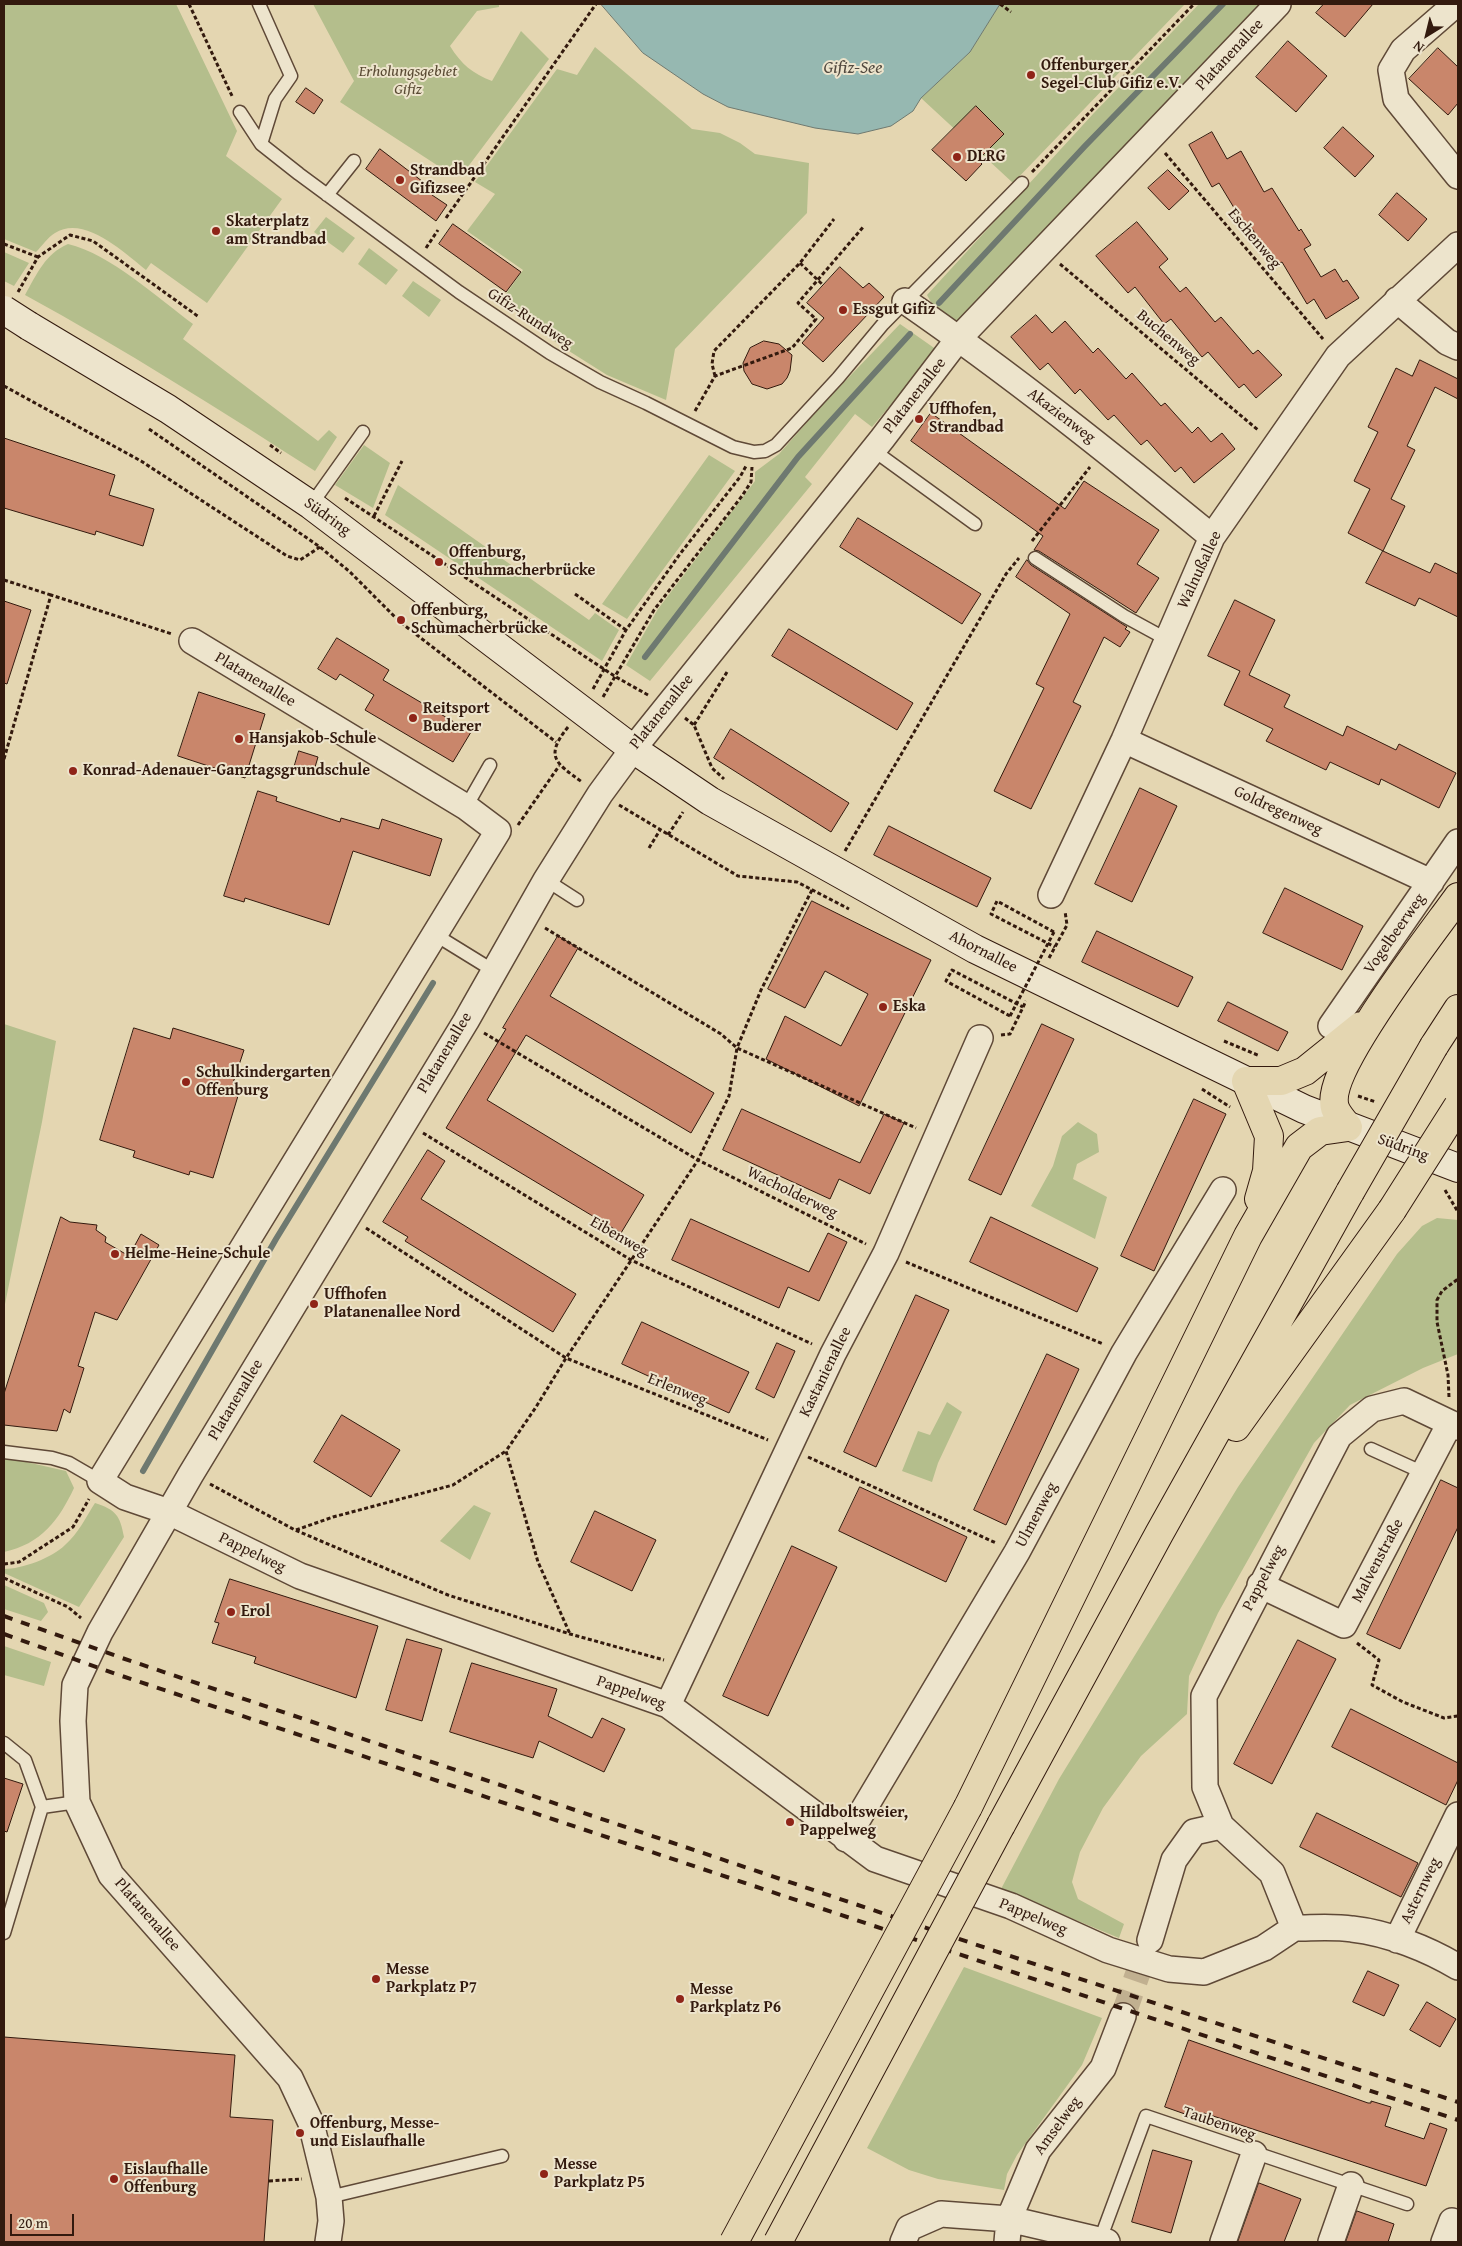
<!DOCTYPE html>
<html>
<head>
<meta charset="utf-8">
<style>
	body { margin:0 }
	#map { position:relative; width:1462px; height:2246px; overflow:hidden; background:#e4d6b1; font-family:"Gentium Book Plus",serif }
	canvas { display:block }
	.frame { position:absolute; inset:0; border:5px solid #331a0e; pointer-events:none }
	.north { position:absolute; left:1402px; top:10px; width:50px; height:50px; -webkit-text-stroke:4px #ede4cc; paint-order:stroke; rotate:216deg; font-size:14px; font-weight:700; line-height:20px; text-align:center; color:#331a0e }
	.north::after { content:''; display:block; margin:auto; width:18px; height:22px; background:#331a0e; clip-path:polygon(50% 0,100% 100%,50% 72%,0 100%) }
	.scale { position:absolute; left:10px; top:2214px; width:64px; height:22px; box-sizing:border-box; border:2px solid #331a0e; border-top:0; padding-left:6px; font-size:15px; line-height:18px; white-space:nowrap; color:#331a0e; -webkit-text-stroke:4px #ede4cc; paint-order:stroke }
</style>
</head>
<body>
<div id="map">
<canvas width="1462" height="2246"></canvas>
<div class="frame"></div>
<div class="north">N</div>
<div class="scale">20 m</div>
</div>
<script>
const ctx = document.querySelector('canvas').getContext('2d');
ctx.lineJoin = 'round';
function paint(path, color) { ctx.fillStyle = color; ctx.fill(path, 'evenodd'); }
function strokePath(path, color, width, dash) { ctx.strokeStyle = color; ctx.lineWidth = width; ctx.lineCap = dash ? 'butt' : 'round'; ctx.setLineDash(dash || []); ctx.stroke(path); }
function write(font, color, halo, rows, align = 'center') {
  ctx.font = font + ' "Gentium Book Plus",serif'; ctx.lineWidth = 4; ctx.setLineDash([]); ctx.textBaseline = 'middle'; ctx.strokeStyle = halo; ctx.fillStyle = color; for (const [text, x, y, turn = 0] of rows) {
    ctx.save(); ctx.translate(x, y); ctx.rotate((+turn || 0) * Math.PI / 180); ctx.textAlign = isNaN(turn) ? turn : align; if (halo) ctx.strokeText(text, 0, 0); ctx.fillText(text, 0, 0); ctx.restore();
  }
}
paint(new Path2D(`
	M4,4H176L237,131L226,156L282,199L207,303L151,263L146,270C125,253 84,214 55,233C48,237 42,246 36,252L4,239Z
	M313,4H499V7L477,11L450,46C461,64 473,74 492,81L521,31L549,59L467,168L456,160L446,171L340,102L354,81Z
	M1000,4H1185L1013,183L921,98L970,52Z
	M1199,4H1262L957,327L936,311L927,295L1093,114Z
	M595,47L692,129L720,133L740,143L755,154L809,163L807,213L675,349L666,400L607,375L561,346L501,301L523,270L467,231L495,194L475,182L557,69L577,75Z
	M326,217L355,238L343,253L314,232Z
	M68,244C110,254 158,298 193,324L183,339L318,441L329,430L337,437L315,471C220,410 124,349 25,295C37,274 45,254 68,244Z
	M369,248L398,270L386,285L358,264Z
	M4,252L29,263L14,286L4,281Z
	M413,281L441,300L429,317L402,296Z
	M900,324L937,350L872,427L855,414L805,477L812,484L650,681L626,665L658,609L755,481V472L779,454L824,403Z
	M364,445L390,463L373,508L335,485Z
	M709,455L735,471L627,619L602,604Z
	M398,485L589,620L595,613L619,630L602,661L385,515Z
	M4,1024L56,1041L42,1122L4,1309Z
	M1078,1122L1097,1134L1099,1152L1077,1164L1073,1179L1107,1197L1095,1239L1031,1206L1053,1166L1062,1136Z
	M1437,1218L1458,1220V1354L1423,1368L1350,1405L1314,1443L1218,1613L1189,1676L1187,1714L1141,1756L1103,1808L1080,1852L1072,1882L1078,1899L1124,1924L1119,1938L1001,1889L1059,1779L1238,1487L1397,1254L1422,1226Z
	M947,1402L962,1412L938,1463L932,1482L902,1471L918,1431L930,1435Z
	M4,1457L66,1471L74,1488C59,1520 41,1544 4,1552Z
	M95,1503C116,1510 120,1515 124,1537L79,1607L4,1573V1569C22,1569 52,1558 65,1545C78,1534 86,1517 95,1503Z
	M474,1505L491,1513L470,1560L440,1541Z
	M4,1585L44,1603L48,1612L41,1621L4,1609Z
	M4,1646L51,1662L44,1686L4,1675Z
	M964,1967L1102,2018L1082,2065L1017,2155L1007,2174L1004,2190L938,2179L909,2170L867,2148Z`), '#b4be8c');
const water = new Path2D(`
	M601,4H1000L970,52L921,98L913,111L891,126L858,134L815,128L728,107L703,94L643,53Z`);
paint(water, '#96b8b1');
strokePath(water, '#6e7970', 1);
strokePath(new Path2D(`
	M939,303L1085,146L1223,4
	M645,657L798,457L910,334
	M143,1471L276,1239L433,983`), '#6e7970', 6);
const building = new Path2D(`
	M1324,4H1373L1345,37L1316,13Z
	M1288,41L1327,76L1296,112L1256,77Z
	M1438,48L1458,67V103L1448,115L1409,79Z
	M306,88L323,100L314,114L296,102Z
	M976,106L1004,134L978,160L982,164L966,181L932,150Z
	M1343,127L1374,156L1355,177L1324,148Z
	M1212,132L1227,159L1241,151L1264,192L1272,188L1299,231L1301,229L1311,245L1304,249L1321,277L1335,269L1343,282L1347,280L1359,298L1326,319L1314,299L1307,304L1282,262L1274,266L1250,225L1245,226L1219,183L1212,187L1189,145Z
	M380,149L435,191L432,195L447,205L436,221L366,169Z
	M1168,170L1189,191L1169,210L1148,188Z
	M1397,193L1427,219L1408,241L1379,215Z
	M1137,222L1168,259L1159,267L1180,292L1186,287L1215,322L1221,317L1253,354L1258,350L1282,375L1256,398L1244,384L1239,388L1208,352L1202,357L1171,319L1164,324L1135,287L1128,293L1096,256Z
	M453,224L521,272L506,292L439,244Z
	M840,267L863,288L869,283L884,297L823,362L802,343L824,318L807,303Z
	M1036,315L1052,333L1065,321L1093,353L1098,348L1126,379L1132,373L1161,406L1165,403L1192,433L1198,427L1211,442L1222,433L1235,449L1194,483L1181,467L1175,472L1147,440L1141,445L1114,415L1108,420L1080,389L1075,394L1048,363L1040,370L1011,337Z
	M764,341L779,344L792,355L790,371L787,378L782,384L767,389L752,384L744,371L743,363L750,348Z
	M1420,360L1458,379V399L1435,387L1407,446L1415,450L1391,499L1405,506L1383,551L1348,533L1370,489L1354,481L1378,432L1368,427L1396,368L1412,376Z
	M931,413L1065,509L1084,481L1159,530L1137,564L1159,578L1136,613L1039,551L1034,550L1043,536L911,441Z
	M4,438L115,475L109,495L154,509L143,546L96,531L95,535L4,508Z
	M858,518L981,594L962,624L840,547Z
	M1383,551L1430,573L1435,563L1458,574V617L1419,598L1415,606L1366,583Z
	M1027,560L1031,565L1127,627L1125,629L1130,632L1120,647L1104,637L1073,702L1081,706L1031,809L994,791L1044,688L1036,684L1070,614L1016,577Z
	M1235,600L1275,620L1249,675L1290,695L1284,707L1343,736L1347,726L1396,750L1399,744L1456,773L1439,808L1381,779L1379,785L1330,762L1326,770L1266,741L1273,729L1224,705L1240,671L1208,656Z
	M4,601L31,610L7,684L4,683Z
	M789,629L913,703L897,730L772,656Z
	M337,638L389,670L383,680L471,732L453,762L365,710L374,695L340,674L336,680L318,669Z
	M199,692L265,714L245,778L178,756Z
	M731,729L849,803L831,832L714,758Z
	M299,751L318,757L313,774L294,768Z
	M1140,788L1177,806L1132,902L1095,884Z
	M258,791L277,797L276,801L340,822L341,818L379,829L382,819L442,839L430,876L353,851L329,925L245,898L244,902L224,896Z
	M889,826L991,878L977,907L874,855Z
	M1285,888L1363,926L1342,970L1263,933Z
	M812,901L931,960L859,1106L766,1059L785,1016L841,1046L868,994L825,971L805,1008L768,989Z
	M1097,931L1193,977L1178,1007L1082,962Z
	M558,936L578,948L550,996L714,1093L691,1133L526,1035L487,1100L644,1195L621,1233L446,1128L506,1029L503,1028Z
	M1228,1002L1288,1032L1278,1051L1218,1021Z
	M1042,1024L1074,1039L1001,1195L969,1180Z
	M134,1028L170,1039L173,1028L244,1050L233,1083L241,1086L213,1178L190,1171L189,1175L133,1157L135,1151L100,1140Z
	M1194,1099L1226,1114L1154,1271L1121,1256Z
	M742,1109L860,1163L884,1114L904,1123L870,1194L839,1179L830,1199L723,1150Z
	M428,1150L445,1161L421,1199L576,1294L553,1332L405,1241L408,1237L383,1222Z
	M61,1217L70,1222L97,1225L96,1230L106,1237L105,1242L129,1256L141,1234L159,1245L117,1320L95,1312L78,1366L84,1368L70,1413L64,1409L57,1431L4,1425V1394Z
	M991,1217L1098,1268L1077,1312L970,1262Z
	M691,1219L809,1272L828,1233L847,1242L819,1301L788,1287L779,1308L672,1260Z
	M916,1295L949,1310L876,1467L844,1452Z
	M642,1322L749,1372L729,1413L622,1364Z
	M777,1343L795,1351L774,1398L756,1389Z
	M1047,1354L1079,1369L1006,1525L974,1510Z
	M342,1415L400,1450L371,1497L314,1462Z
	M1441,1480L1458,1488V1527L1400,1649L1367,1634Z
	M860,1487L967,1537L946,1582L839,1531Z
	M595,1511L656,1540L632,1591L571,1562Z
	M792,1546L837,1567L768,1716L723,1696Z
	M230,1579L378,1626L356,1698L254,1663L256,1657L212,1643L219,1623L215,1622Z
	M407,1639L442,1649L422,1721L386,1710Z
	M1298,1640L1336,1659L1272,1784L1234,1764Z
	M472,1663L557,1689L548,1716L592,1738L602,1718L625,1729L604,1772L539,1741L533,1758L450,1732Z
	M1351,1709L1458,1763V1780L1446,1805L1332,1747Z
	M4,1778L23,1784L7,1832L4,1831Z
	M1317,1813L1418,1863L1401,1897L1300,1847Z
	M1368,1971L1399,1985L1384,2016L1353,2002Z
	M1427,2002L1456,2019L1440,2047L1410,2030Z
	M4,2037L235,2055L230,2117L273,2120L264,2242H4Z
	M1189,2040L1368,2103H1371V2101L1391,2107L1385,2126L1424,2139L1430,2123L1447,2129L1426,2186L1204,2113L1202,2120L1165,2107Z
	M1153,2150L1192,2161L1171,2233L1132,2222Z
	M1259,2183L1301,2199L1284,2242H1238Z
	M1357,2211L1394,2224L1388,2242H1346Z`);
paint(building, '#c9866b');
strokePath(building, '#331a0e', 1);
strokePath(new Path2D(`
	M1123,2016L1149,1941`), '#c1b090', 25, [25, 12]);
const lane = new Path2D(`
	M259,4L291,76L275,99L261,144
	M240,112L261,144L299,174L459,292L550,353L600,382L646,403L733,447L754,452L765,451L776,445L838,378L883,324L1022,183
	M327,195L354,161
	M873,450L975,524
	M311,505L363,432
	M1035,558L1124,616L1168,640
	M466,807L490,765
	M546,880L577,900
	M434,934L494,971
	M1371,1449L1424,1473
	M4,1452L52,1458L69,1463L100,1481
	M4,1743L25,1760L42,1807L4,1933
	M42,1807L77,1802
	M329,2197L502,2156
	M1100,2240L1146,2116L1407,2204`);
const street = new Path2D(`
	M1456,4L1403,50L1391,70L1396,99L1458,176
	M1397,300L1447,342L1458,347
	M905,301C1012,375 1112,455 1212,537
	M192,641L466,807L498,831L100,1481L125,1497L169,1512L300,1576L668,1705L875,1859L1011,1906L1108,1950L1169,1969L1204,1972L1264,1948L1294,1928
	M1124,740L1431,882
	M1051,895L1124,740L1212,537L1338,356L1458,245
	M1331,1026L1458,842
	M1260,1585L1344,1625L1450,1423L1458,1427
	M668,1705L833,1354L886,1253L980,1038
	M846,1839L1017,1552L1124,1353L1223,1190
	M1294,1928L1272,1873L1221,1826L1205,1787L1204,1696L1339,1436L1372,1409L1404,1401L1450,1423
	M1294,1928C1313,1928 1333,1926 1352,1929C1388,1933 1428,1949 1458,1967
	M1150,1940L1174,1860L1194,1832L1221,1826
	M1397,1940L1458,1815
	M328,2242L331,2221L329,2197L311,2123L290,2078L111,1875L77,1802L73,1721L75,1685L100,1632L191,1474L466,1021L546,880L600,794L633,749L882,439L959,338L1278,4
	M903,2242L909,2228L941,2214L1009,2219L1107,2242
	M1007,2242L1009,2219L1038,2150L1103,2068L1123,2016
	M1223,2242L1254,2154
	M1331,2242L1351,2185
	M1444,2242L1452,2221`);
const secondary = new Path2D(`
	M29,326L168,409L311,505L633,749L710,801L975,949L1304,1109L1458,1168`);
const highway = new Path2D(`
	M1434,1046L1458,1009
	M1259,1199L1267,1171L1269,1136L1246,1081H1281L1305,1071L1361,1026
	M1236,1427L1392,1210
	M968,1807L1248,1236L1299,1147L1320,1131L1348,1127C1344,1122 1337,1114 1335,1108C1323,1071 1434,931 1458,897
	M1001,1825L1159,1534L1350,1192`);
strokePath(lane, '#5f4937', 15);
strokePath(street, '#5f4937', 28);
strokePath(secondary, '#331a0e', 30);
strokePath(highway, '#331a0e', 30);
strokePath(new Path2D(`
	M189,4L233,98
	M1000,4L1011,12
	M1165,153L1323,339
	M1032,172L1194,4
	M446,218L596,4
	M4,244L38,257
	M426,248L438,230
	M800,263L823,285
	M1060,264L1258,430
	M18,292L38,257L70,235L93,241L199,317
	M715,376L712,364L714,351L800,263L834,219
	M4,386L141,461L287,556L300,560L320,547
	M695,411L715,376L792,348L816,319L798,303L864,226
	M149,429L320,547L350,572L400,622L556,742
	M270,445L281,453
	M345,498L616,677L648,695
	M374,516L402,461
	M1032,541L1090,467
	M4,580L51,595
	M575,594L626,630
	M593,689L626,630L680,554L740,477L746,466
	M603,697L654,610L742,496L751,482L752,467
	M685,718L694,725L712,768L724,779
	M694,725L727,672
	M568,727C544,757 556,763 582,782
	M4,759L51,595L172,634
	M619,805L738,876L797,882L849,909
	M518,825L559,766
	M668,835L683,812
	M649,848L660,830
	M845,851L1006,574L1019,558
	M812,890L761,990L737,1048L916,1128
	M545,928L721,1034L737,1048L729,1096L698,1160L566,1358L536,1407L506,1451L538,1562L570,1634
	M1054,932L997,901L991,914L1055,947
	M1049,958L1067,925L1065,911
	M1010,1016L946,981L952,970L1023,1007
	M484,1033L698,1160L866,1244
	M1001,1035L1010,1034L1026,1001
	M1224,1041L1260,1056
	M1202,1089L1230,1107
	M1358,1096L1376,1102
	M423,1133L631,1260L812,1344
	M1445,1190L1458,1212
	M366,1228L566,1358L768,1440
	M906,1262L1103,1344
	M1449,1397L1448,1375L1437,1322V1300L1442,1291L1458,1279
	M808,1457L996,1543
	M210,1484L295,1530L448,1595L570,1634L664,1660
	M296,1530L333,1517L453,1485L506,1451
	M4,1564L19,1562L73,1527L89,1499
	M4,1578L68,1607L81,1618
	M1357,1643L1379,1660L1372,1685L1403,1702L1444,1718L1458,1716
	M269,2181L302,2179`), '#331a0e', 3, [4, 2.5]);
strokePath(lane, '#ede4cc', 12);
strokePath(street, '#ede4cc', 25);
strokePath(secondary, '#ede4cc', 28);
strokePath(highway, '#e4d6b1', 28);
strokePath(new Path2D(`
	M4,1616L122,1658L1001,1953L1458,2102
	M4,1634L116,1674L1458,2120`), '#331a0e', 4, [9, 9]);
const secondaryBridge = new Path2D(`
	M4,310L29,326`);
const highwayBridge = new Path2D(`
	M1350,1192L1434,1046
	M1392,1210L1458,1106
	M734,2242L968,1807
	M778,2242L1001,1825`);
strokePath(secondaryBridge, '#331a0e', 30, []);
strokePath(highwayBridge, '#331a0e', 30, []);
strokePath(new Path2D(`
	M1010,1016L1054,932`), '#331a0e', 3, [4, 2.5]);
strokePath(secondaryBridge, '#ede4cc', 28);
strokePath(highwayBridge, '#e4d6b1', 28);
for (const [x, y, r, color] of [
	[1031,75,5,"#8f2418"],
	[957,157,5,"#8f2418"],
	[400,180,5,"#8f2418"],
	[216,231,5,"#8f2418"],
	[843,310,5,"#8f2418"],
	[919,419,5,"#8f2418"],
	[439,562,5,"#8f2418"],
	[401,620,5,"#8f2418"],
	[413,718,5,"#8f2418"],
	[239,739,5,"#8f2418"],
	[73,771,5,"#8f2418"],
	[883,1007,5,"#8f2418"],
	[186,1082,5,"#8f2418"],
	[115,1254,5,"#8f2418"],
	[314,1304,5,"#8f2418"],
	[231,1612,5,"#8f2418"],
	[790,1822,5,"#8f2418"],
	[376,1979,5,"#8f2418"],
	[680,1999,5,"#8f2418"],
	[300,2133,5,"#8f2418"],
	[544,2174,5,"#8f2418"],
	[114,2179,5,"#8f2418"]
]) { const dot = new Path2D(); dot.arc(x, y, r, 0, 2 * Math.PI); ctx.fillStyle = color; ctx.fill(dot); strokePath(dot, '#ede4cc', 2); }
write('16px', '#331a0e', '#ede4cc', [
	["Platanenallee",1230,55,-47],
	["Eschenweg",1254,239,50],
	["Gifiz-Rundweg",530,319,33],
	["Buchenweg",1168,338,40],
	["Platanenallee",915,396,-52],
	["Akazienweg",1061,416,37],
	["Südring",327,517,36],
	["Walnußallee",1200,570,-65],
	["Platanenallee",255,680,31],
	["Platanenallee",662,712,-51],
	["Goldregenweg",1278,811,25],
	["Vogelbeerweg",1395,934,-55],
	["Ahornallee",983,952,27],
	["Platanenallee",445,1053,-59],
	["Südring",1403,1148,20],
	["Wacholderweg",792,1193,26],
	["Eibenweg",619,1237,30],
	["Kastanienallee",826,1372,-64],
	["Erlenweg",677,1390,22],
	["Platanenallee",236,1400,-59],
	["Ulmenweg",1037,1515,-62],
	["Pappelweg",252,1553,26],
	["Malvenstraße",1378,1561,-62],
	["Pappelweg",1264,1578,-62],
	["Pappelweg",631,1693,20],
	["Asternweg",1421,1891,-64],
	["Platanenallee",147,1915,49],
	["Pappelweg",1033,1917,23],
	["Taubenweg",1219,2124,19],
	["Amselweg",1058,2126,-54]
]);
write('bold 16px', '#331a0e', '#ede4cc', [
	["Offenburger",1041,66],
	["Segel-Club Gifiz e.V.",1041,84],
	["DLRG",967,157],
	["Strandbad",410,171],
	["Gifizsee",410,189],
	["Skaterplatz",226,222],
	["am Strandbad",226,240],
	["Essgut Gifiz",853,310],
	["Uffhofen,",929,410],
	["Strandbad",929,428],
	["Offenburg,",449,553],
	["Schuhmacherbrücke",449,571],
	["Offenburg,",411,611],
	["Schumacherbrücke",411,629],
	["Reitsport",423,709],
	["Buderer",423,727],
	["Hansjakob-Schule",249,739],
	["Konrad-Adenauer-Ganztagsgrundschule",83,771],
	["Eska",893,1007],
	["Schulkindergarten",196,1073],
	["Offenburg",196,1091],
	["Helme-Heine-Schule",125,1254],
	["Uffhofen",324,1295],
	["Platanenallee Nord",324,1313],
	["Erol",241,1612],
	["Hildboltsweier,",800,1813],
	["Pappelweg",800,1831],
	["Messe",386,1970],
	["Parkplatz P7",386,1988],
	["Messe",690,1990],
	["Parkplatz P6",690,2008],
	["Offenburg, Messe-",310,2124],
	["und Eislaufhalle",310,2142],
	["Messe",554,2165],
	["Parkplatz P5",554,2183],
	["Eislaufhalle",124,2170],
	["Offenburg",124,2188]
], 'left');
write('italic 16px', '#5a4b34', '#ede4cc', [
	["Erholungsgebiet",408,72],
	["Gifiz",408,90]
]);
write('italic 18px', '#51493f', '#ede4cc', [
	["Gifiz-See",853,68]
]);
</script>
</body>
</html>
